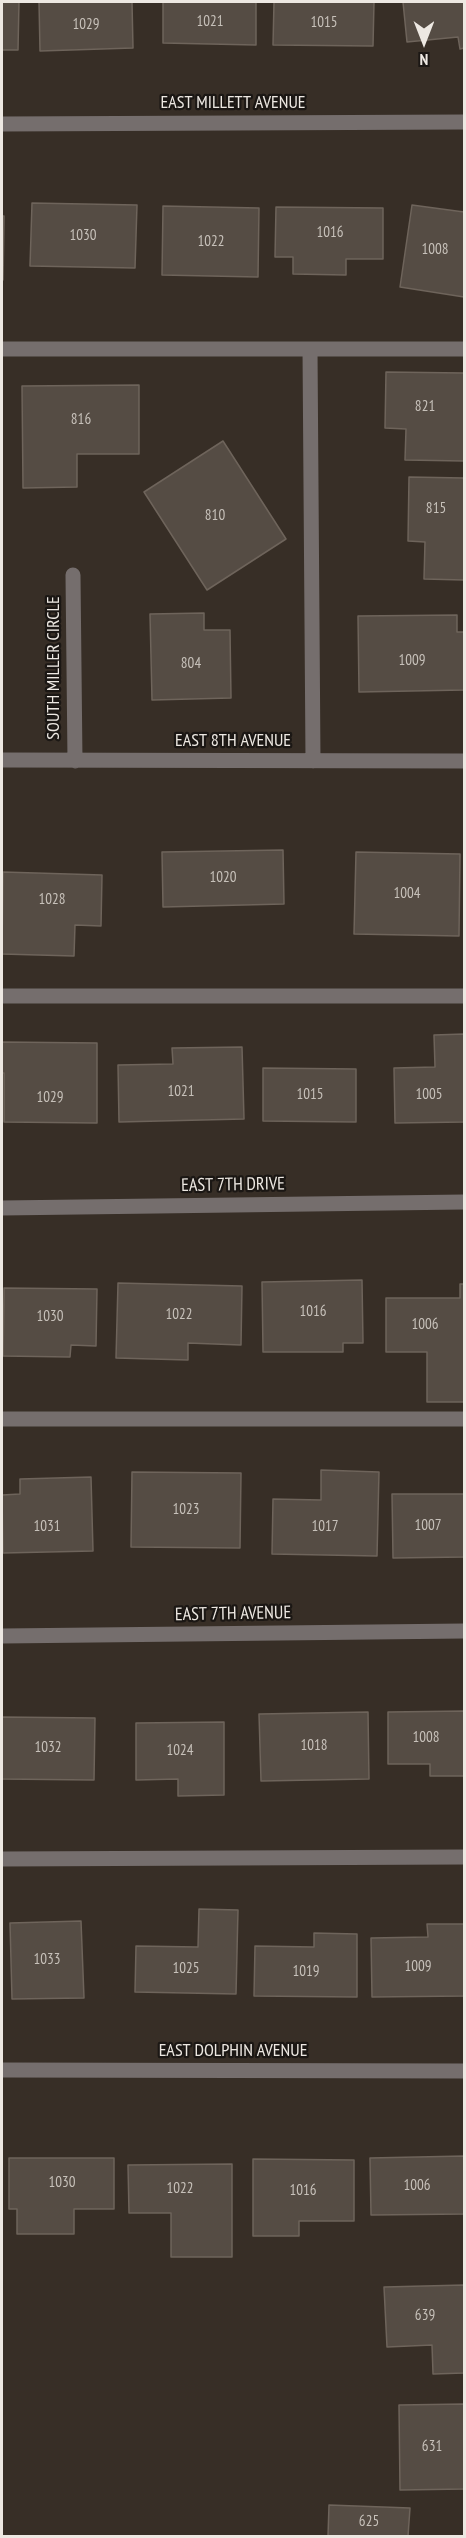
<!DOCTYPE html>
<html>
<head>
<meta charset="utf-8">
<style>
	body { margin:0 }
	#map { position:relative; width:466px; height:2538px; overflow:hidden; background:#372e26; font-family:"PT Sans Narrow",sans-serif }
	canvas { display:block }
	.frame { position:absolute; inset:0; border:3px solid #ede8e2; pointer-events:none }
	.north { position:absolute; left:394px; top:12px; width:60px; height:60px; -webkit-text-stroke:4px #1b1714; paint-order:stroke; rotate:180deg; font-size:16px; font-weight:700; line-height:24px; text-align:center; color:#ede8e2 }
	.north::after { content:''; display:block; margin:auto; width:21px; height:27px; background:#ede8e2; clip-path:polygon(50% 0,100% 100%,50% 72%,0 100%) }
</style>
</head>
<body>
<div id="map">
<canvas width="466" height="2538"></canvas>
<div class="frame"></div>
<div class="north">N</div>
</div>
<script>
const ctx = document.querySelector('canvas').getContext('2d');
ctx.lineJoin = 'round';
function paint(path, color) { ctx.fillStyle = color; ctx.fill(path, 'evenodd'); }
function strokePath(path, color, width, dash) { ctx.strokeStyle = color; ctx.lineWidth = width; ctx.lineCap = dash ? 'butt' : 'round'; ctx.setLineDash(dash || []); ctx.stroke(path); }
function write(font, color, halo, rows, align = 'center') {
  ctx.font = font + ' "PT Sans Narrow",sans-serif'; ctx.lineWidth = 4.5; ctx.setLineDash([]); ctx.textBaseline = 'middle'; ctx.strokeStyle = halo; ctx.fillStyle = color; for (const [text, x, y, turn = 0] of rows) {
    ctx.save(); ctx.translate(x, y); ctx.rotate((+turn || 0) * Math.PI / 180); ctx.textAlign = isNaN(turn) ? turn : align; if (halo) ctx.strokeText(text, 0, 0); ctx.fillText(text, 0, 0); ctx.restore();
  }
}
const building = new Path2D(`
	M2,2H19L18,50H2Z
	M39,2H132L133,48L40,51Z
	M163,2H256V45L163,43Z
	M274,2H374L373,46L273,45Z
	M403,2H464V48L460,49L458,37L407,42Z
	M32,203L137,205L135,268L30,266Z
	M412,205L464,212V297L400,287Z
	M163,206L259,208L258,277L162,275Z
	M276,207L383,208V259H346V275L293,274V257H275Z
	M2,216H4L3,280H2Z
	M386,372L464,373V461L405,460L406,429L385,428Z
	M139,385V454H77V487L23,488L22,386Z
	M223,441L286,539L207,590L144,492Z
	M409,477L464,478V580L424,579L425,542L408,541Z
	M204,613V630H230L231,698L152,700L150,614Z
	M457,615V632H464V690L359,692L358,616Z
	M283,850L284,904L163,907L162,852Z
	M356,852L460,854L459,936L354,934Z
	M3,872L102,875L101,926L75,925L74,956L2,954Z
	M464,1034V1122L395,1123L394,1068L435,1067L434,1035Z
	M2,1042L97,1043V1123L4,1122V1073H2Z
	M242,1047L244,1119L119,1122L118,1065L173,1064L172,1048Z
	M263,1068L356,1069V1122L263,1121Z
	M362,1280L363,1343H343V1352H263L262,1282Z
	M118,1283L242,1286L241,1345L188,1343V1360L116,1358Z
	M460,1284H464V1402H427V1352H386V1298H460Z
	M4,1288L97,1289L96,1346L71,1345L70,1357L3,1356Z
	M321,1470L379,1472L377,1556L272,1554L273,1499L321,1500Z
	M132,1472L241,1473L240,1548L131,1547Z
	M91,1477L93,1551L3,1553L2,1495L20,1494V1479Z
	M392,1494H464V1557L393,1558Z
	M464,1711V1776H430V1764H388V1712Z
	M368,1712L369,1779L261,1781L259,1714Z
	M2,1717L95,1718L94,1780L2,1779Z
	M224,1722V1795L178,1796V1779L136,1780V1723Z
	M199,1909L238,1910L236,1994L135,1992L136,1946L198,1947Z
	M81,1921L84,1998L12,1999L10,1923Z
	M427,1924H464V1996L372,1997L371,1938L428,1937Z
	M314,1933L357,1934V1997L254,1996L255,1946L314,1947Z
	M464,2156V2214L371,2215L370,2158Z
	M9,2158H114V2209H74V2234H17V2209H9Z
	M253,2159L354,2160V2221H299V2236H253Z
	M232,2164V2257H171V2213H129L128,2165Z
	M464,2285V2373L433,2374L432,2345L387,2347L384,2287Z
	M464,2404V2489L400,2490L399,2405Z
	M329,2505L410,2508L408,2536H328Z`);
paint(building, '#554c44');
strokePath(building, '#6e645b', 1.5);
strokePath(new Path2D(`
	M2,124L464,122
	M2,349H464
	M310,349L313,761
	M73,575L75,761
	M2,760L464,761
	M2,996H464
	M2,1208L464,1202
	M2,1419H464
	M2,1636L464,1631
	M2,1859L464,1857
	M2,2070L464,2071`), '#756e6d', 15);
write('15px', '#c7c1ba', null, [
	["1021",210,22],
	["1015",324,23],
	["1029",86,25],
	["1016",330,233],
	["1030",83,236],
	["1022",211,242],
	["1008",435,250],
	["821",425,407],
	["816",81,420],
	["815",436,509],
	["810",215,516],
	["1009",412,661],
	["804",191,664],
	["1020",223,878],
	["1004",407,894],
	["1028",52,900],
	["1021",181,1092],
	["1015",310,1095],
	["1005",429,1095],
	["1029",50,1098],
	["1016",313,1312],
	["1022",179,1315],
	["1030",50,1317],
	["1006",425,1325],
	["1023",186,1510],
	["1007",428,1526],
	["1031",47,1527],
	["1017",325,1527],
	["1008",426,1738],
	["1018",314,1746],
	["1032",48,1748],
	["1024",180,1751],
	["1033",47,1960],
	["1009",418,1967],
	["1025",186,1969],
	["1019",306,1972],
	["1030",62,2183],
	["1006",417,2186],
	["1022",180,2189],
	["1016",303,2191],
	["639",425,2316],
	["631",432,2447],
	["625",369,2522]
]);
write('18px', '#ede8e2', '#1b1714', [
	["EAST MILLETT AVENUE",233,103],
	["SOUTH MILLER CIRCLE",54,668,-90],
	["EAST 8TH AVENUE",233,741],
	["EAST 7TH DRIVE",233,1185,-1],
	["EAST 7TH AVENUE",233,1614,-1],
	["EAST DOLPHIN AVENUE",233,2051]
]);
</script>
</body>
</html>
